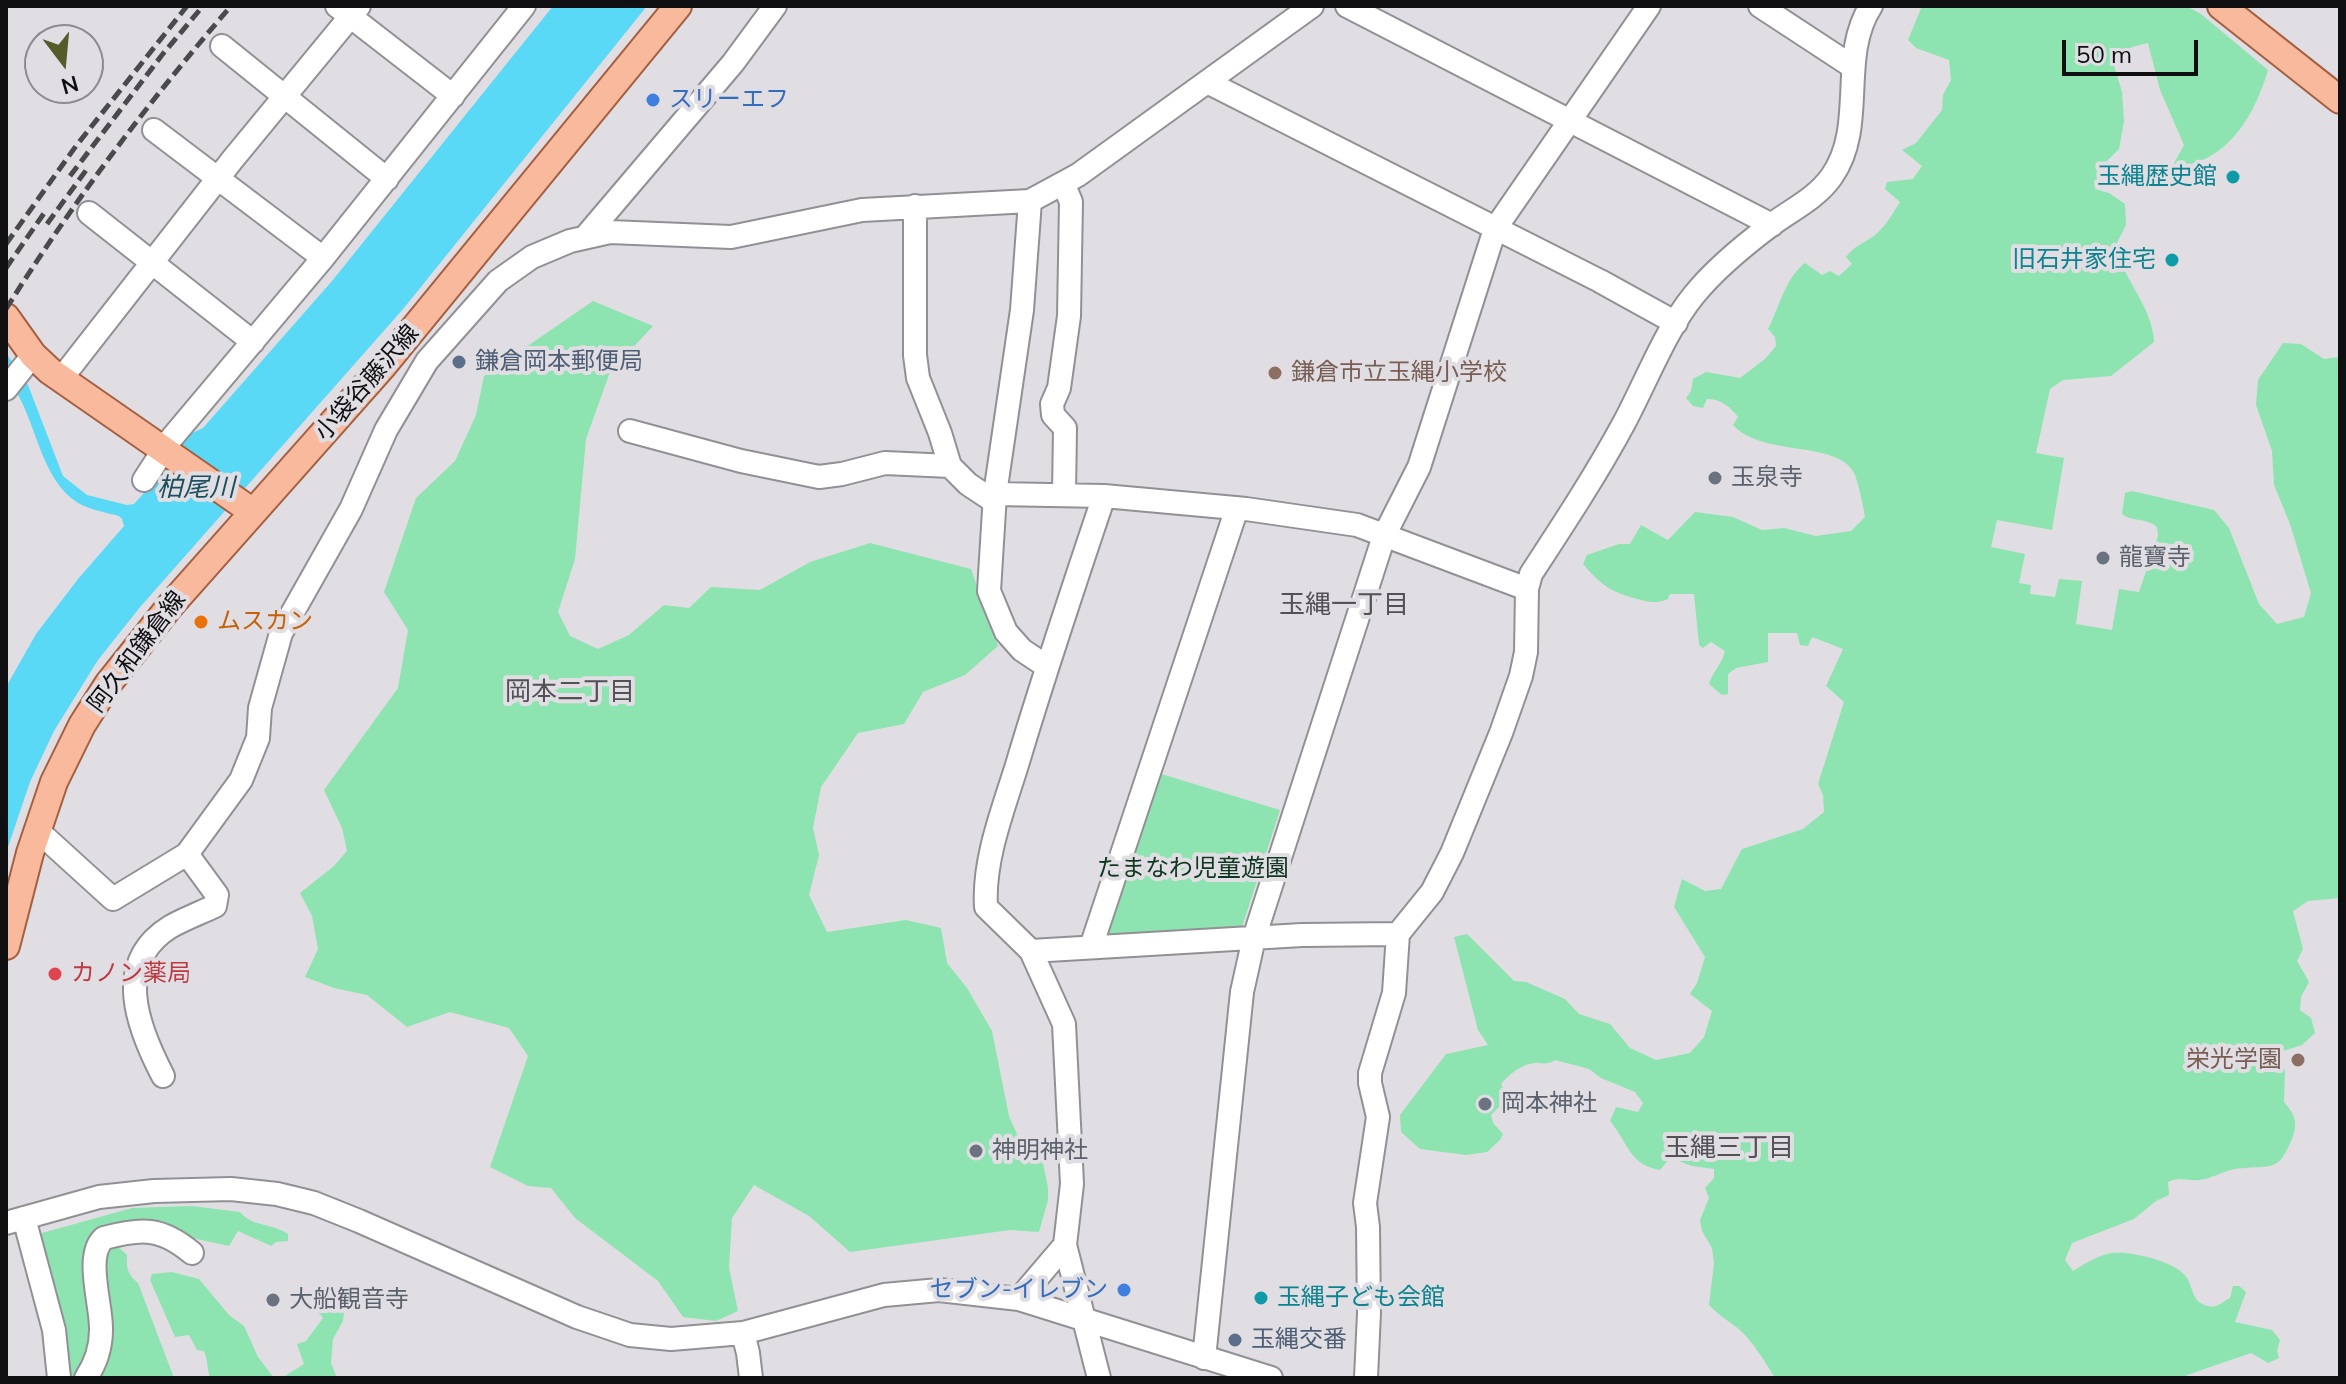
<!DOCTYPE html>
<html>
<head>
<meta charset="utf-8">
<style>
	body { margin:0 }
	#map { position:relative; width:2346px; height:1384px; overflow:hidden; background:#e0dee3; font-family:Mulish,sans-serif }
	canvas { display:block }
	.frame { position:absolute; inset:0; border:8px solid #0f0e10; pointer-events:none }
	.north { position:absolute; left:24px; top:24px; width:80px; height:80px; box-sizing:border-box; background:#e0dee3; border:2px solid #8c8b8f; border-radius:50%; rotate:164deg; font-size:22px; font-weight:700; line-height:32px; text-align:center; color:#0f0e10 }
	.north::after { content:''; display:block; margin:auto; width:28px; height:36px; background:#555c2a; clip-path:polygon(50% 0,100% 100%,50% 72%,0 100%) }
	.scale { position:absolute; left:2062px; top:40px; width:136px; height:36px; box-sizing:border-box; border:4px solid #0f0e10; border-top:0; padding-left:10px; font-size:24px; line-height:28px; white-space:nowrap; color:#0f0e10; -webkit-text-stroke:6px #e0dee3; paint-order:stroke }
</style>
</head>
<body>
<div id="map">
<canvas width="2346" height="1384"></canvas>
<div class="frame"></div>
<div class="north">N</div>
<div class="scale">50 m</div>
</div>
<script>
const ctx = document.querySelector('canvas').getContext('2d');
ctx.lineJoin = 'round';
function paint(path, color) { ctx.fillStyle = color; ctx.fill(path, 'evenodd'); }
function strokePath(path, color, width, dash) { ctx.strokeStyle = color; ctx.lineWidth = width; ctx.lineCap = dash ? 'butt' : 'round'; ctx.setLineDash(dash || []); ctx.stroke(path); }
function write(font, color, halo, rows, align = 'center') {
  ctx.font = font + ' Mulish,"Noto Sans JP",sans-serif'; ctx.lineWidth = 8; ctx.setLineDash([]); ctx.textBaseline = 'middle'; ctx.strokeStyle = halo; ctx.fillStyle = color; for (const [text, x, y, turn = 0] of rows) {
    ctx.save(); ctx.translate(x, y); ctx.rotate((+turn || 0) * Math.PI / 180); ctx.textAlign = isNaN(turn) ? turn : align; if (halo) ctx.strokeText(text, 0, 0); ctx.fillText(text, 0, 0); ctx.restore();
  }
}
paint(new Path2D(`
	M1922,6H2186L2201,14L2268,70C2254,117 2227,164 2172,167L2184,145L2160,90L2148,43L2132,47L2112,59L2122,92L2124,121L2119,149L2102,166L2095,189L2109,193L2125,204L2126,225L2115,247C2124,280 2153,308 2154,342L2111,376L2063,380L2050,389L2036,453L2064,458L2052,530L1997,520L1991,547L2025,554L2019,583L2031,585L2030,594L2055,597L2059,579L2082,581L2076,624L2112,630L2119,589L2139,592L2158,536L2157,527C2145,517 2131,522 2122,514L2125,493L2132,491L2214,510L2229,528L2259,604L2277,624L2304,617L2311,593L2290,524L2274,485L2272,451L2256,405L2258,380L2283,343L2301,344L2324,359L2340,357V898L2308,901L2293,911L2303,949L2297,961L2309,982L2301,997L2300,1010L2311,1018L2315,1033L2302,1045L2274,1054L2285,1070L2284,1102C2294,1113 2298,1122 2293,1136C2278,1175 2272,1164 2235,1169C2223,1171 2211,1179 2199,1180C2186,1181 2180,1176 2168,1182L2169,1195L2156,1201L2134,1219L2072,1243L2065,1260L2073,1271C2084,1264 2094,1258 2107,1254C2125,1249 2177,1261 2187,1278C2194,1289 2191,1302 2208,1306C2216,1309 2224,1301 2230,1298L2233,1286H2239L2246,1292L2235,1322L2272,1330L2280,1340L2277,1351L2279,1358L2268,1363L2251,1353L2187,1375L2186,1378H1775C1765,1362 1754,1343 1740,1330C1729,1321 1718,1315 1709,1305L1714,1263L1712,1248L1702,1231L1700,1220L1709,1198L1705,1188L1714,1178V1169L1692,1166L1670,1158L1660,1170C1629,1165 1628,1142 1610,1121L1616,1107L1638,1112L1643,1103L1635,1092L1601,1078L1589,1069L1555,1060C1547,1065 1544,1063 1535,1063C1522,1064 1509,1074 1501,1084L1508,1098L1491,1115L1493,1123L1503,1134L1500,1140L1487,1152L1466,1155L1420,1149L1401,1132L1400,1115L1446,1054L1488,1045L1478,1030L1454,937L1467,934L1514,981L1526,982L1565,999L1579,1014L1610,1024L1630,1048L1656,1060L1690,1053L1704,1037L1712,1011L1690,994L1697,983L1705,957L1674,907L1682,879L1705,891L1721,889L1742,849L1803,829L1824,812L1823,795L1818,784L1844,702L1826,686L1843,649L1812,637L1808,646L1800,645L1797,633H1768V662L1736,668L1728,674V694L1722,695L1709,684C1713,671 1722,664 1725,651L1711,642L1703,648L1699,645L1694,594H1670L1668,599C1655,604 1650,602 1637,599C1611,592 1601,585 1583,564L1587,555L1619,544H1630L1641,525L1668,540L1695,512L1733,517L1762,530L1784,528L1816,536L1851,531L1865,517C1864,508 1858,483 1855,475C1840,439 1763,458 1733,425L1738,417C1731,407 1719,398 1707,399L1703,408L1693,406L1686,398L1691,391L1693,379L1706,372L1740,378L1765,359L1776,346L1775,337L1768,329C1780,306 1785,278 1805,263L1822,275L1830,271L1839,276L1852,264L1846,257C1859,241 1869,243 1881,229C1889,221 1894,211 1900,202L1885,189L1887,182L1913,179L1922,166L1902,150L1916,143L1942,110L1943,95L1951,80L1949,60L1916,48L1908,40Z
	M593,301L653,326L610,372L586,439L575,559L558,612L570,636L598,649L629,635L664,605L689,608L711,587L760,590L810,562L870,543L971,569L998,646L965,675L923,692L904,724L858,733L821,787L813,828L819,855L809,895L827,932L906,920L941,928L947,963L967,988L992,1031L1009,1116L1020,1141L1038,1138L1048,1188V1200L1039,1232L1010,1230L850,1252L809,1216L754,1185L732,1218L729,1268L738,1311L716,1321L683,1317L658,1281L575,1218L551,1188L528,1186L490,1167L528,1056L509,1028L450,1012L407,1027L367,995L334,988L305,977L318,949L312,916L300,893L334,866L347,851L342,828L324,790L398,688L408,630L384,592L416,498L455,461L476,415L484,376Z
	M1158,773L1280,810L1242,927L1233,934L1107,938L1104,933Z
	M192,1206L240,1212C252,1227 272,1223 288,1234V1241L276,1242L271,1246L238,1231L229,1246L178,1235L114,1243L127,1255C126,1268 128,1275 138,1283L174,1378H65L35,1235L132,1208Z
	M172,1272L199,1279L229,1315L244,1326L258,1357L274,1378H210C207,1369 208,1361 204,1351L197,1350L189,1335L175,1337L150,1280L152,1274Z
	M325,1283L344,1312L343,1321L333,1339L331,1363L337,1378H282L304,1364L297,1344L306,1341L323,1318L311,1304L309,1296Z`), '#8de4b0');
paint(new Path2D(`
	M553,6H647L404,308L141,606L98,660L54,731L30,782L6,853V687L36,634L78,579L124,526L122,519L119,516C107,513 93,510 82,505C37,481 38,414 6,377V353L28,385L63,476L87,495L127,505L134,504L159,476L160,469L192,433L203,428L332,281Z`), '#5ad9f7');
const minor = new Path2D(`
	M337,6L453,96
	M1347,6L1772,225
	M1760,6L1853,67
	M222,46L387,179
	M1207,82L1600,281L1676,323
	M154,130L323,258
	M1030,201L1022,310L995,494L989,591L1006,632L1022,650L1046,666
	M915,206V355L918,378L940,433L950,466L968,484L995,502
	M89,213L253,342
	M586,236L733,63L775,6
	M61,379L233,159L359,6
	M6,389L33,355
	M630,431L741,461L819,477L842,474L885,463L950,466
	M144,480L170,440L323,258L524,6
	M995,494L1104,496L1246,509L1357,525L1527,589
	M1064,494L1065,428L1053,415L1052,404L1059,388L1069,316L1071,202L1064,185
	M37,830L113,899L187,854L241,780L258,738L260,708L281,633L351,509L386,430L427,361L498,281L532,257L570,241L610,232L731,237L862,210L1030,201L1078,175L1312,6
	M1091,947L1237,508
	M1031,951L1302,935L1398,934
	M163,1076C138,1028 112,963 170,927C184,919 200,913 215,906L217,895L187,854
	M24,1218L54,1330L59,1378
	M6,1223L99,1197L154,1191L231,1189L277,1194L314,1203L359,1221L577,1317L630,1335L671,1339L743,1333L884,1295L939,1290L1019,1299L1271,1378
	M1019,1299L1065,1245
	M743,1333L748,1353L751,1378
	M1204,1358L1242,992L1254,938L1384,536L1419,467L1495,229L1649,6
	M86,1378C96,1363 101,1348 101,1330C102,1306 84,1255 104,1238C142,1228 161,1227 192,1253
	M1099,1378L1065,1245L1072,1184L1064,1024L1031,951L986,907C983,860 1003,810 1017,765C1044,674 1074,585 1104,496
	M1366,1378L1369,1313L1368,1227L1365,1203L1378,1117L1370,1083V1073L1394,993L1398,934L1432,892L1452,853L1501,733L1521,676L1526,652L1527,589L1531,574C1563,525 1596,475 1624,423C1645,384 1666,329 1694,295C1715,269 1743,246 1771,225C1791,210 1817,198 1832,176C1867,126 1838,57 1871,6`);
const major = new Path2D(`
	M2221,6L2340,100
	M6,317L33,355L50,371L253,512
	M6,946L30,853L54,782L82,725L108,684L170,606L383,366L678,6`);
strokePath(minor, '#929095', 26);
strokePath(major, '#a45f40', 30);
strokePath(minor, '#fff', 22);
strokePath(major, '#f8b99c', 26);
strokePath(new Path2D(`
	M70,176L162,55L203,6
	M47,224L87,169
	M6,244L76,146L187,6
	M6,268L47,209
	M6,309C73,202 149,101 231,6`), '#4a494c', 5, [12, 6]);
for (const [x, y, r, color] of [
	[653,100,8,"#3f7fe0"],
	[2233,177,8,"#0f9aa8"],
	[2172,260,8,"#0f9aa8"],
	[459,362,8,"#5c6f8a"],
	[1275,373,8,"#8d6e63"],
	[1715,478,8,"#6b7280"],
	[2103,558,8,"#6b7280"],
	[201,622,8,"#e8710a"],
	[55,974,8,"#e0444e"],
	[2298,1060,8,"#8d6e63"],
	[1485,1104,8,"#6b7280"],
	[976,1151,8,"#6b7280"],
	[1124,1290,8,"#3f7fe0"],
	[1261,1298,8,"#0f9aa8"],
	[273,1300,8,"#6b7280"],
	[1235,1340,8,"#5c6f8a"]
]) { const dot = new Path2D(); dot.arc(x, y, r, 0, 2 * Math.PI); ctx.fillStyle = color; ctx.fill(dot); strokePath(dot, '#e0dee3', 3); }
write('24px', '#366cbe', '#e0dee3', [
	["スリーエフ",669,100],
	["セブン-イレブン",1108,1290,"right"]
], 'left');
write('24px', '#0d838f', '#e0dee3', [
	["玉縄歴史館",2217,177],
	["旧石井家住宅",2156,260],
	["玉縄子ども会館",1277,1298,"left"]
], 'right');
write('24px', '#4e5e75', '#e0dee3', [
	["鎌倉岡本郵便局",475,362],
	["玉縄交番",1251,1340]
], 'left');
write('24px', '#785e54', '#e0dee3', [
	["鎌倉市立玉縄小学校",1291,373],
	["栄光学園",2282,1060,"right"]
], 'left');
write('24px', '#0f0e10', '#e0dee3', [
	["小袋谷藤沢線",367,383,-49],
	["阿久和鎌倉線",137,652,-53]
]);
write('24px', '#5b616d', '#e0dee3', [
	["玉泉寺",1731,478],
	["龍寶寺",2119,558],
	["岡本神社",1501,1104],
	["神明神社",992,1151],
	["大船観音寺",289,1300]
], 'left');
write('24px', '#c56008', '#e0dee3', [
	["ムスカン",217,622]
], 'left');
write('24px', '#0f3722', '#e0dee3', [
	["たまなわ児童遊園",1193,869]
]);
write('24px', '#be3a42', '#e0dee3', [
	["カノン薬局",71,974]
], 'left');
write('italic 26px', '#1a505d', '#e0dee3', [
	["柏尾川",196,488]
]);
write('26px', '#535156', '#e0dee3', [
	["玉縄一丁目",1344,605],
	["岡本二丁目",570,692],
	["玉縄三丁目",1729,1148]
]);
</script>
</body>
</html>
